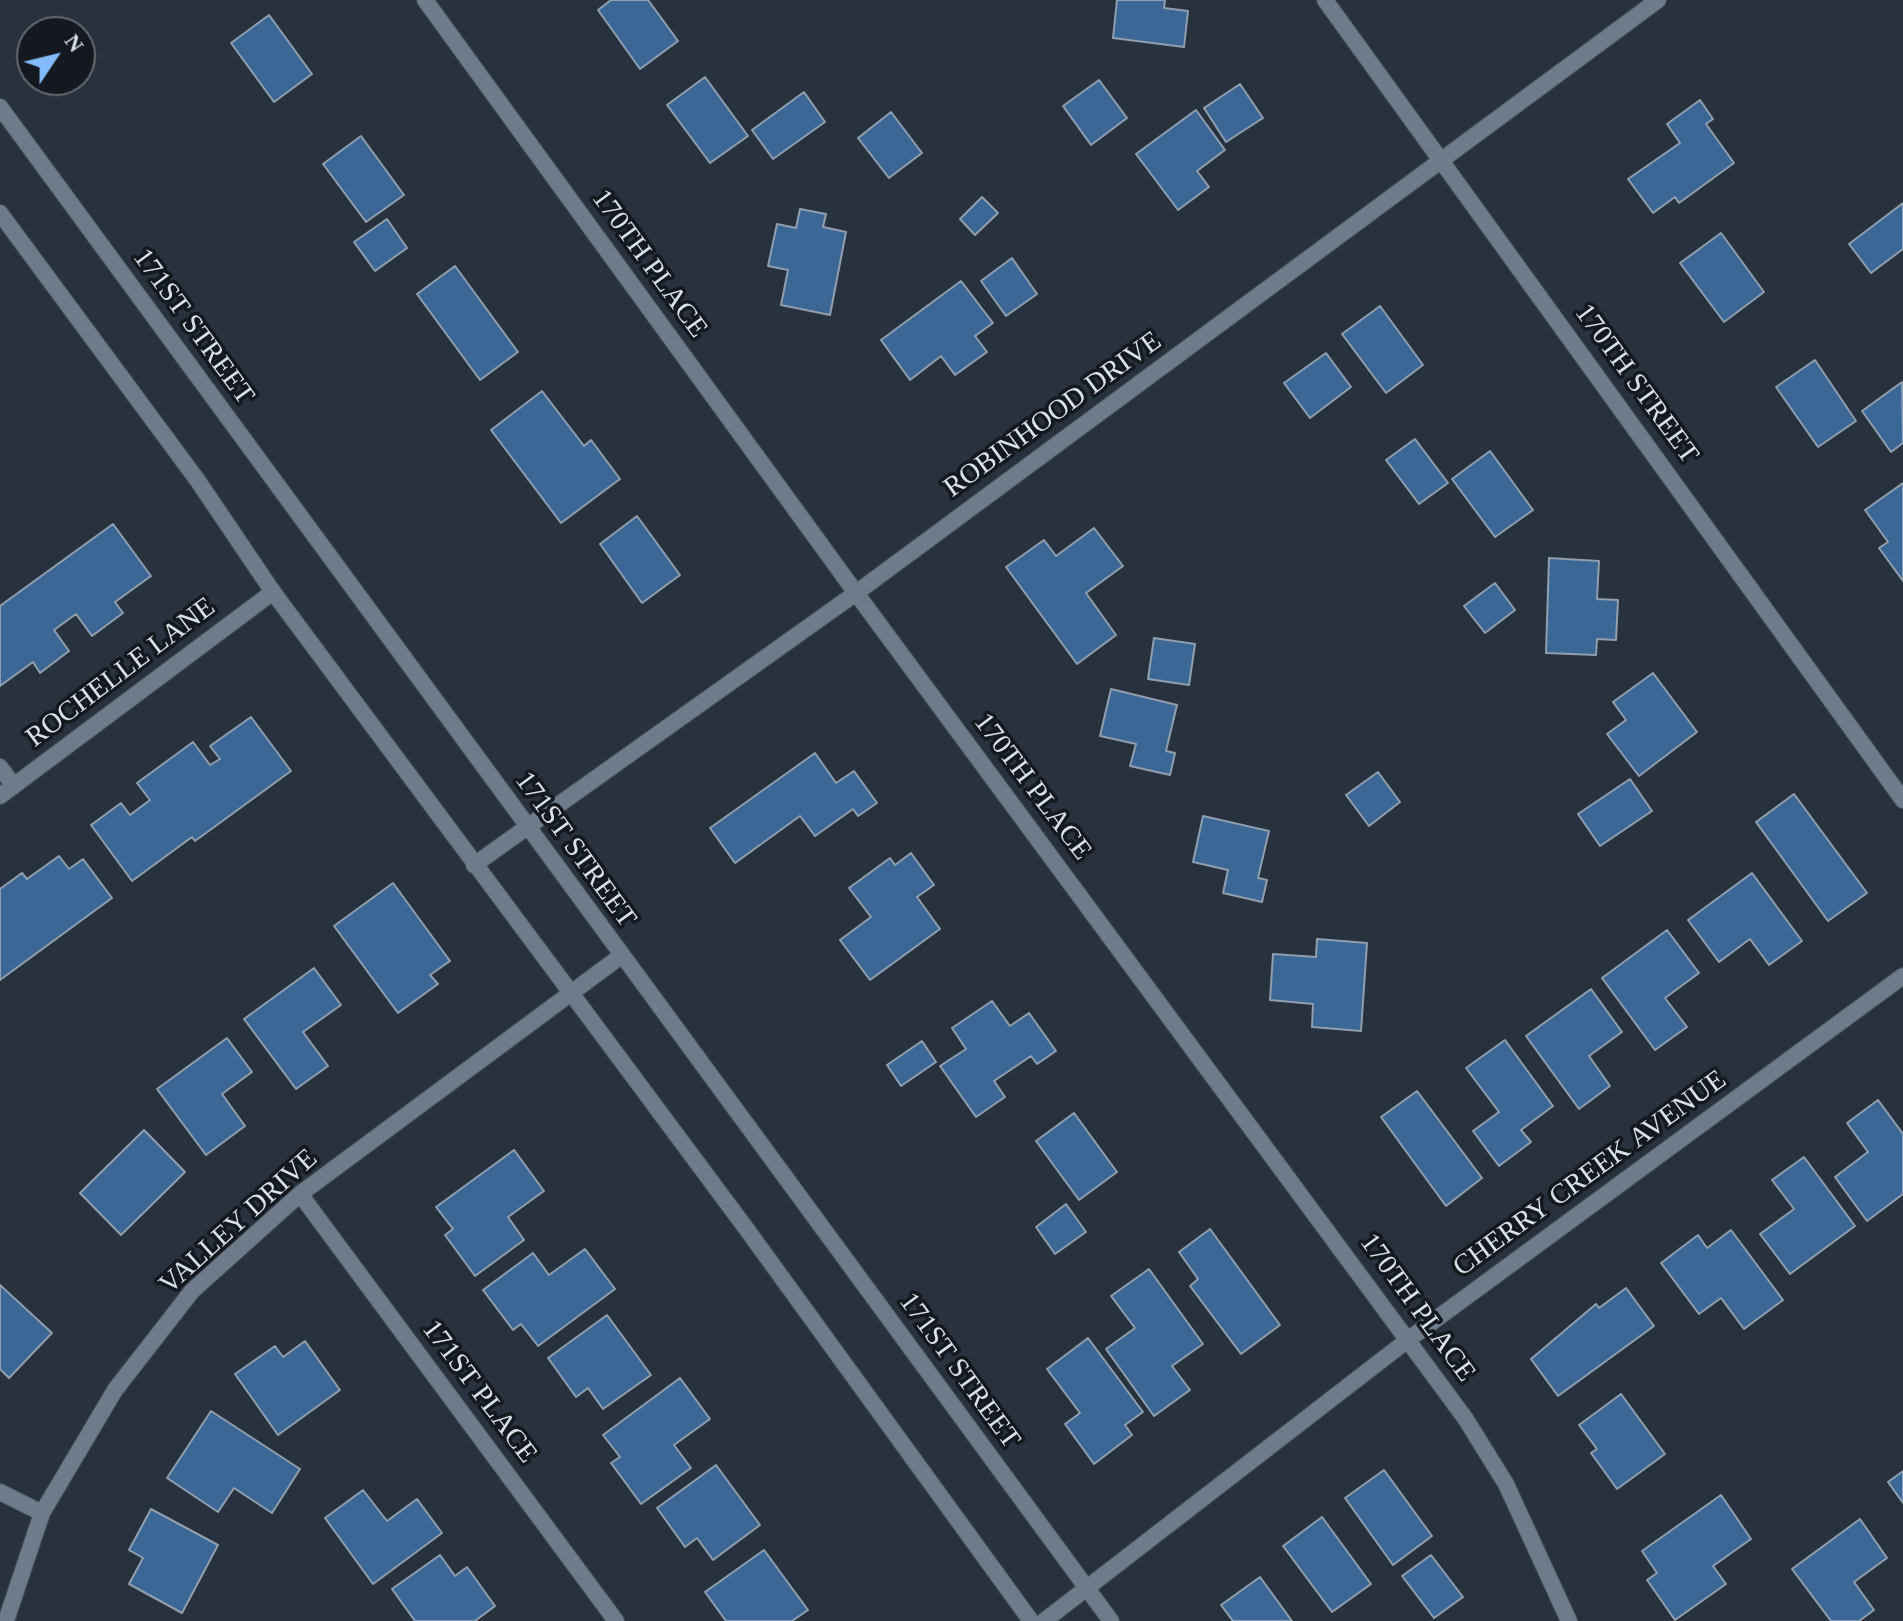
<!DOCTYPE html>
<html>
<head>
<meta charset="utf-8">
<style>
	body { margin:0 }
	#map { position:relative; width:1903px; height:1621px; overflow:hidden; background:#27323e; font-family:"Times New Roman",serif }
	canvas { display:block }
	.north { position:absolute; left:16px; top:16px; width:80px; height:80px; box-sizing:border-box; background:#14191f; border:2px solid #636970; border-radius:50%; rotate:55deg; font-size:22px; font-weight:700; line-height:32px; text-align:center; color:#dae1e9 }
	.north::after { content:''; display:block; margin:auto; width:28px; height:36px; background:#84bcfb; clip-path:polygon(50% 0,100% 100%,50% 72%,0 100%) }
</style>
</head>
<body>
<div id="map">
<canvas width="1903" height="1621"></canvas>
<div class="north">N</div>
</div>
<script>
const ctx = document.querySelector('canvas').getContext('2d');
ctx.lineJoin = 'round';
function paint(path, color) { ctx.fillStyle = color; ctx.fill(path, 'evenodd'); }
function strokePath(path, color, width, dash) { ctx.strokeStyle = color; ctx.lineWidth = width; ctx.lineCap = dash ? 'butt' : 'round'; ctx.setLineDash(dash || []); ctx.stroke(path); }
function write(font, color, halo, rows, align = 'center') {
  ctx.font = font + ' "Times New Roman",serif'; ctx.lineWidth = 7; ctx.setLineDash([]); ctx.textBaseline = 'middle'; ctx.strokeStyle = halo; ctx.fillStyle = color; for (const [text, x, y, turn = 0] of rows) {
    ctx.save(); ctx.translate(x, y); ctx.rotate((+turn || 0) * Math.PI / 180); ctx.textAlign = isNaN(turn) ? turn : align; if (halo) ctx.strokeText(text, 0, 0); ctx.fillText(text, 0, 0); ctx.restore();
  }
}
const building = new Path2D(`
	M611,0H648L678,41L640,69L598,10Z
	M1117,0H1165L1164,8L1188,11L1184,47L1113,38Z
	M269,15L312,74L274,102L231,43Z
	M705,77L748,136L710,163L667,105Z
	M1099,80L1127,118L1091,145L1063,106Z
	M1240,84L1263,118L1226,142L1204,108Z
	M804,92L825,122L773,159L752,130Z
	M1700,100L1713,119L1706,124L1734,163L1679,203L1675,197L1653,213L1628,179L1680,143L1667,124Z
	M1196,110L1225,150L1197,171L1209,187L1178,210L1136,154Z
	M891,112L922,153L889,178L858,138Z
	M361,136L404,195L366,222L323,164Z
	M982,197L998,213L975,235L960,219Z
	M1903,203V249L1871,273L1849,244Z
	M800,209L826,214L823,227L846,232L830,315L781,305L788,270L768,266L777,224L796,228Z
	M387,219L407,248L375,271L354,242Z
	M1721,233L1764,292L1724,322L1680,263Z
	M1012,258L1037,294L1006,316L981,281Z
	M455,266L518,352L480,380L417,294Z
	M961,281L993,323L975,336L987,352L955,375L941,356L910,380L881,340Z
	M1380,306L1423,365L1386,393L1342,334Z
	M1326,353L1351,387L1310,418L1284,383Z
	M1815,360L1856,421L1818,447L1776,387Z
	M1902,382L1903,443L1891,452L1862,411Z
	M542,391L584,446L591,440L620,479L561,523L491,430Z
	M1415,439L1448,483L1419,504L1386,460Z
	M1490,451L1533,510L1495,537L1452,479Z
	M1903,483V581L1879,548L1888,542L1865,510Z
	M637,516L680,575L642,603L600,544Z
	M113,524L151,576L115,602L123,613L92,636L76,614L54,630L69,651L40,673L33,662L0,686V606Z
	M1094,528L1123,566L1086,593L1116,635L1077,664L1006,567L1044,540L1056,556Z
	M1549,558L1599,561L1597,599L1618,600L1616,640L1597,639L1596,655L1546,653Z
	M1495,583L1515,610L1485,633L1464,606Z
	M1154,638L1195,644L1189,685L1148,679Z
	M1653,673L1697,732L1639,776L1607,734L1626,720L1613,702Z
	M1111,689L1177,705L1166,751L1175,753L1170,775L1130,766L1136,744L1100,736Z
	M251,717L291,771L195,841L192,837L132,881L91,825L121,803L130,815L150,800L137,783L193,742L210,765L220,759L210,746Z
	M815,753L836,783L854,771L877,803L858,816L853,809L815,836L800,816L735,863L710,828Z
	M1378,772L1400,802L1369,826L1346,795Z
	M1630,779L1652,811L1600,846L1578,814Z
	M1794,794L1867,893L1828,921L1756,822Z
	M1203,816L1269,831L1258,878L1267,880L1262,902L1223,893L1228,870L1193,862Z
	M911,853L934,885L917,897L940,929L870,980L840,940L871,917L849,888L890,858L895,865Z
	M59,856L69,869L83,859L112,898L0,980V889L22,873L27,879Z
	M1752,873L1802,941L1769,965L1750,939L1719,962L1688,920Z
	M393,883L450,961L430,975L438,984L398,1013L334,926Z
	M1667,930L1699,973L1665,998L1687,1027L1655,1050L1602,978Z
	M1317,939L1367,943L1361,1031L1312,1027L1313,1004L1270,1000L1273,954L1316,957Z
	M314,968L341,1005L303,1032L328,1066L296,1089L244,1019Z
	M1591,989L1622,1032L1589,1056L1610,1086L1579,1109L1526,1036Z
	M992,1001L1010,1026L1029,1013L1056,1051L1037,1064L1031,1056L994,1081L1005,1097L976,1117L940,1066L966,1049L952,1028Z
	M227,1038L252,1072L222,1094L245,1126L206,1155L157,1089Z
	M1505,1040L1553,1106L1521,1130L1531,1142L1499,1166L1473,1131L1499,1112L1466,1068Z
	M922,1041L936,1062L901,1086L887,1065Z
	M1417,1091L1482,1178L1446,1206L1381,1117Z
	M1878,1100L1903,1134V1194L1867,1221L1835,1177L1868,1152L1847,1123Z
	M1074,1113L1117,1172L1079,1200L1036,1141Z
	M144,1130L185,1172L121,1235L80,1193Z
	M514,1150L544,1191L508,1217L524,1240L475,1276L445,1235L453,1229L436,1207Z
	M1804,1157L1855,1226L1790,1274L1760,1234L1794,1209L1772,1180Z
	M1066,1204L1086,1232L1055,1254L1036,1227Z
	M1210,1229L1280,1325L1241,1354L1190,1286L1198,1279L1179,1252Z
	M1731,1230L1783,1300L1744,1329L1721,1298L1699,1314L1661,1263L1698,1235L1707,1248Z
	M585,1249L615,1289L538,1346L521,1324L513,1330L483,1290L533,1253L549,1275Z
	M1149,1269L1203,1344L1172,1366L1190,1390L1154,1416L1106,1349L1135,1328L1111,1296Z
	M0,1285L52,1333L9,1378L0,1369Z
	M1626,1288L1654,1326L1558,1396L1531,1359L1596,1304L1599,1308Z
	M607,1315L651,1375L603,1409L588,1388L576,1397L548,1358Z
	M1088,1338L1143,1412L1125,1425L1132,1435L1094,1464L1065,1424L1080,1413L1047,1369Z
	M305,1341L340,1390L278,1435L235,1374L275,1346L283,1357Z
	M680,1378L710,1419L674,1445L691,1468L641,1504L611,1463L620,1457L603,1435Z
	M1621,1394L1665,1454L1617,1489L1591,1453L1597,1449L1579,1425Z
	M211,1411L300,1469L272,1513L234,1488L218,1512L167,1478Z
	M716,1465L760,1525L713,1560L697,1538L685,1547L657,1508Z
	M1384,1470L1432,1536L1393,1565L1345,1498Z
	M1903,1471V1503L1888,1482Z
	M363,1490L387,1521L417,1499L442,1533L373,1584L325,1518Z
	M1721,1495L1751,1539L1713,1566L1726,1584L1675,1620L1647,1580L1657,1573L1642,1551Z
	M151,1509L218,1545L182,1613L129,1584L143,1558L129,1550Z
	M1322,1517L1371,1584L1332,1612L1283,1546Z
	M1860,1519L1887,1558L1854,1582L1874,1610L1859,1621H1831L1792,1569Z
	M764,1550L808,1610L792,1621H726L705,1592Z
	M440,1555L455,1576L467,1567L495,1606L475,1621H415L392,1589Z
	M1431,1555L1463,1597L1434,1618L1402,1576Z
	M1260,1577L1292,1621H1233L1221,1605Z`);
paint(building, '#3b6797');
strokePath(building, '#909ead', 2);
const minor = new Path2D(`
	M425,0L856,593L1465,1418L1506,1484L1569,1621
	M1325,0L1903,800
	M0,767L14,786
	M0,796L273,592
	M474,865L856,593L1658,0
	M300,1194L616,1621
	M0,1492L42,1513
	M6,1621L42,1513L115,1390L192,1291L300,1194L621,956
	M1044,1621L1409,1339L1903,976`);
const tertiary = new Path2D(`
	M0,107L1111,1621
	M0,213L198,481L273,592L748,1231L1031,1621`);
strokePath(minor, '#444e58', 18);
strokePath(tertiary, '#444e58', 18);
strokePath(minor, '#6e7b8a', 16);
strokePath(tertiary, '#6e7b8a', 16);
write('28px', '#dae1e9', '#14191f', [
	["170TH PLACE",649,264,54],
	["171ST STREET",193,327,54],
	["170TH STREET",1636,384,54],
	["ROBINHOOD DRIVE",1053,415,-36],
	["ROCHELLE LANE",121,673,-37],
	["170TH PLACE",1032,787,53],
	["171ST STREET",575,850,54],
	["CHERRY CREEK AVENUE",1590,1174,-36],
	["VALLEY DRIVE",239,1222,-42],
	["170TH PLACE",1417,1308,54],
	["171ST STREET",959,1371,54],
	["171ST PLACE",479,1392,53]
]);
</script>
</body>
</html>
